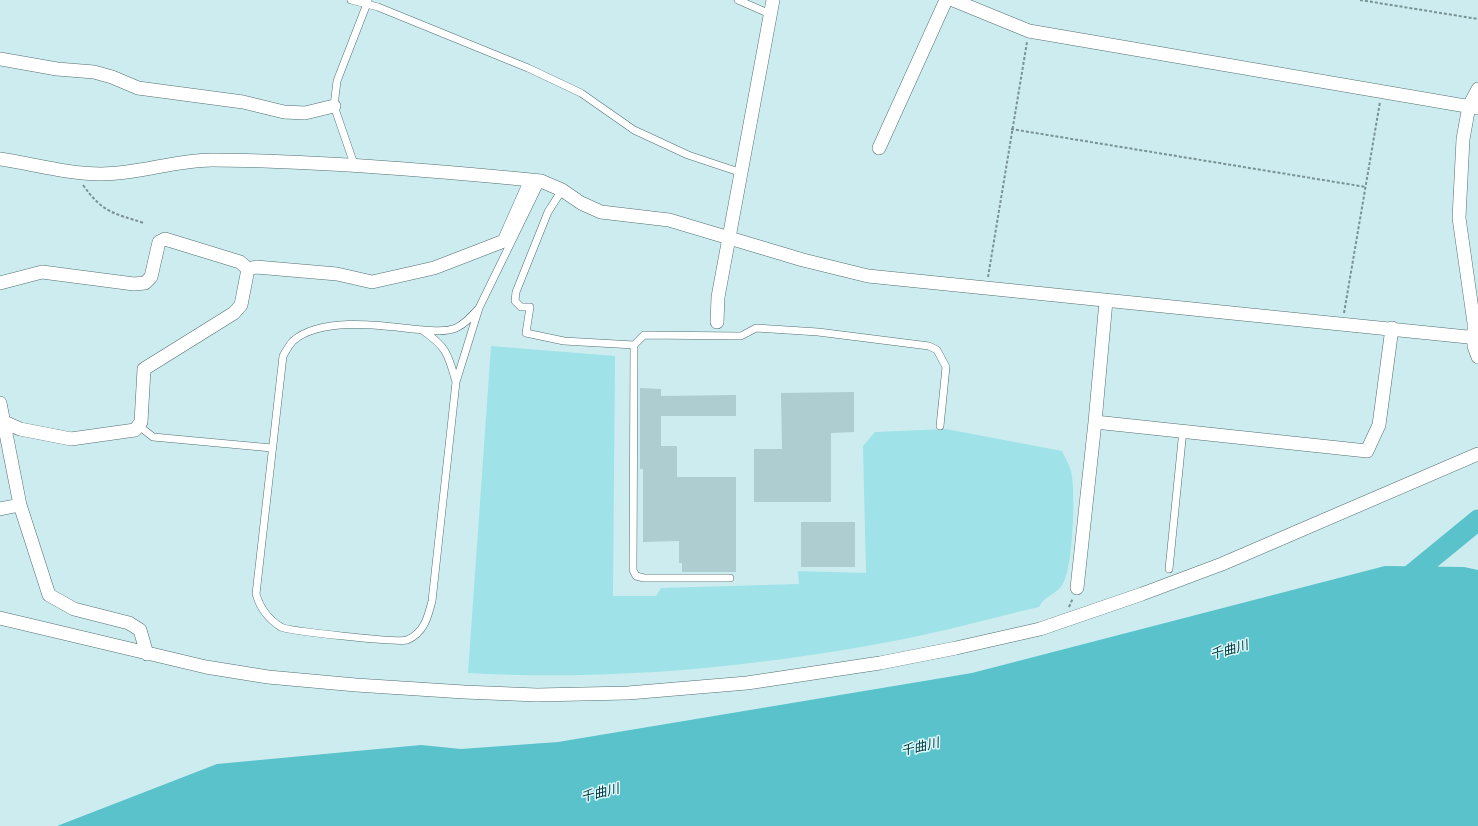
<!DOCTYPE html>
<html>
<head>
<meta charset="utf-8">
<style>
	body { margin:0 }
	canvas { display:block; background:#ccecef }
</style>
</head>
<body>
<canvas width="1478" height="826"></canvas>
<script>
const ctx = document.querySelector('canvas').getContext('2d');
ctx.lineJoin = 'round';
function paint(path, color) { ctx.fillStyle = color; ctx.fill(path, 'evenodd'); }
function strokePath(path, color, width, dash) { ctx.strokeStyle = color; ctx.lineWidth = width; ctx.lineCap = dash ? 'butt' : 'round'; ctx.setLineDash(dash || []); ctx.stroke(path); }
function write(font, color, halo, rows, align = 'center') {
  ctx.font = font + ' "Golos Text","Noto Sans JP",sans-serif'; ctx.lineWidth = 3; ctx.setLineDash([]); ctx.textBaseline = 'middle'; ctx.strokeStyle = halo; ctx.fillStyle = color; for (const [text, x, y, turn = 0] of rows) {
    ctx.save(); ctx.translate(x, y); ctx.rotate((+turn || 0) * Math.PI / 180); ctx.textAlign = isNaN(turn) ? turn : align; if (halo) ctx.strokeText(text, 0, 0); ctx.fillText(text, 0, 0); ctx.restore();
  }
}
paint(new Path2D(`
	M491,346L615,356L613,596H656L661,588L799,584L798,571L866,573L863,446L875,432L946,429L1062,451C1065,458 1069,464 1071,471C1076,491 1073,567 1063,584C1056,595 1044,596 1039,607C987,619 935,634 883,643C746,668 607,681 468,673Z`), '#9fe3e9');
paint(new Path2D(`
	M1385,566L1464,567L1478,570V826H57L217,764L421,745L461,749L558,742L972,673Z`), '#59c2cb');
strokePath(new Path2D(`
	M1400,584L1478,520`), '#59c2cb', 21);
paint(new Path2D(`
	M640,388L661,389V396L736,395V416H661V446H677V477H736V572H682V563H679V541L643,542V469H640Z
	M854,392V432L831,433V502H754V449H782L781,393Z
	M801,522H855V567H801Z`), '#aecdd0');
const service = new Path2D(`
	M351,0L378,7L528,68L581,93L634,130L688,155L742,173
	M738,0L770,14
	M354,164L334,106L337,81L368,1
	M562,190L548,212L516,292L515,301L521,307H530L526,333L564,341L634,345L644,335L741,336L756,328L818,332L929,346L937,350L946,367L940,426
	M479,308C472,316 465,324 456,328C444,333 426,330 413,329C380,325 320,317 293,341C289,345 286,351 283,356L256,594C260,608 268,619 281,627C287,631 400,643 407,640C424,633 428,617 432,601L456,382L479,308L541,181
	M422,330C447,347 448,354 456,382
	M634,345L633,570L636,576L644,578H730
	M139,426L153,437L272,448
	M1169,569L1183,430`);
const minor = new Path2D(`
	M953,0L1029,31L1478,108
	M0,59L57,69L94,72L112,77L138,88L243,102L284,112L305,113L334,106
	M1478,89L1469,106L1463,139L1459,218L1474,323V346L1478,357
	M879,148L946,0
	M0,159C33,164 68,174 101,174C139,174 175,160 212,160C322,161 431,170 541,181L562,190L581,203L601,212L669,220L803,260L868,276L1478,338
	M0,283L42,272L134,284L145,283L151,277L159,242L165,239L240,262L248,269
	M717,322L718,297L773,0
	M0,403L20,505L49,595L74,609L129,623L140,630L147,654
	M0,422H4L20,429L71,439L135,430L141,422L144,369L234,313L241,305L248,269L256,267L337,274L372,282L434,268L504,241L531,180
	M1095,422L1367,451L1379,425L1392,328
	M0,509L20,505
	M1077,588L1095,422L1106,301
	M0,618L206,667L268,677L356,685L464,692L537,695L628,693L747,683L880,663L956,648L1040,629L1142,594L1222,564L1478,454`);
strokePath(service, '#526f71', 8);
strokePath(minor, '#526f71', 14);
strokePath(new Path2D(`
	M1360,0L1478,19
	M1011,129L1366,187
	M83,185C103,213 113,213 144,223
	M988,277L1027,42
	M1344,313L1380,102
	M1069,607L1073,598`), '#7b9193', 2, [3, 2]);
strokePath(service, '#fff', 7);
strokePath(minor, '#fff', 13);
write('italic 13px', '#003438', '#dafafd', [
	["千曲川",1229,650,-16],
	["千曲川",920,747,-13],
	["千曲川",600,793,-14]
]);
</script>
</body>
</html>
